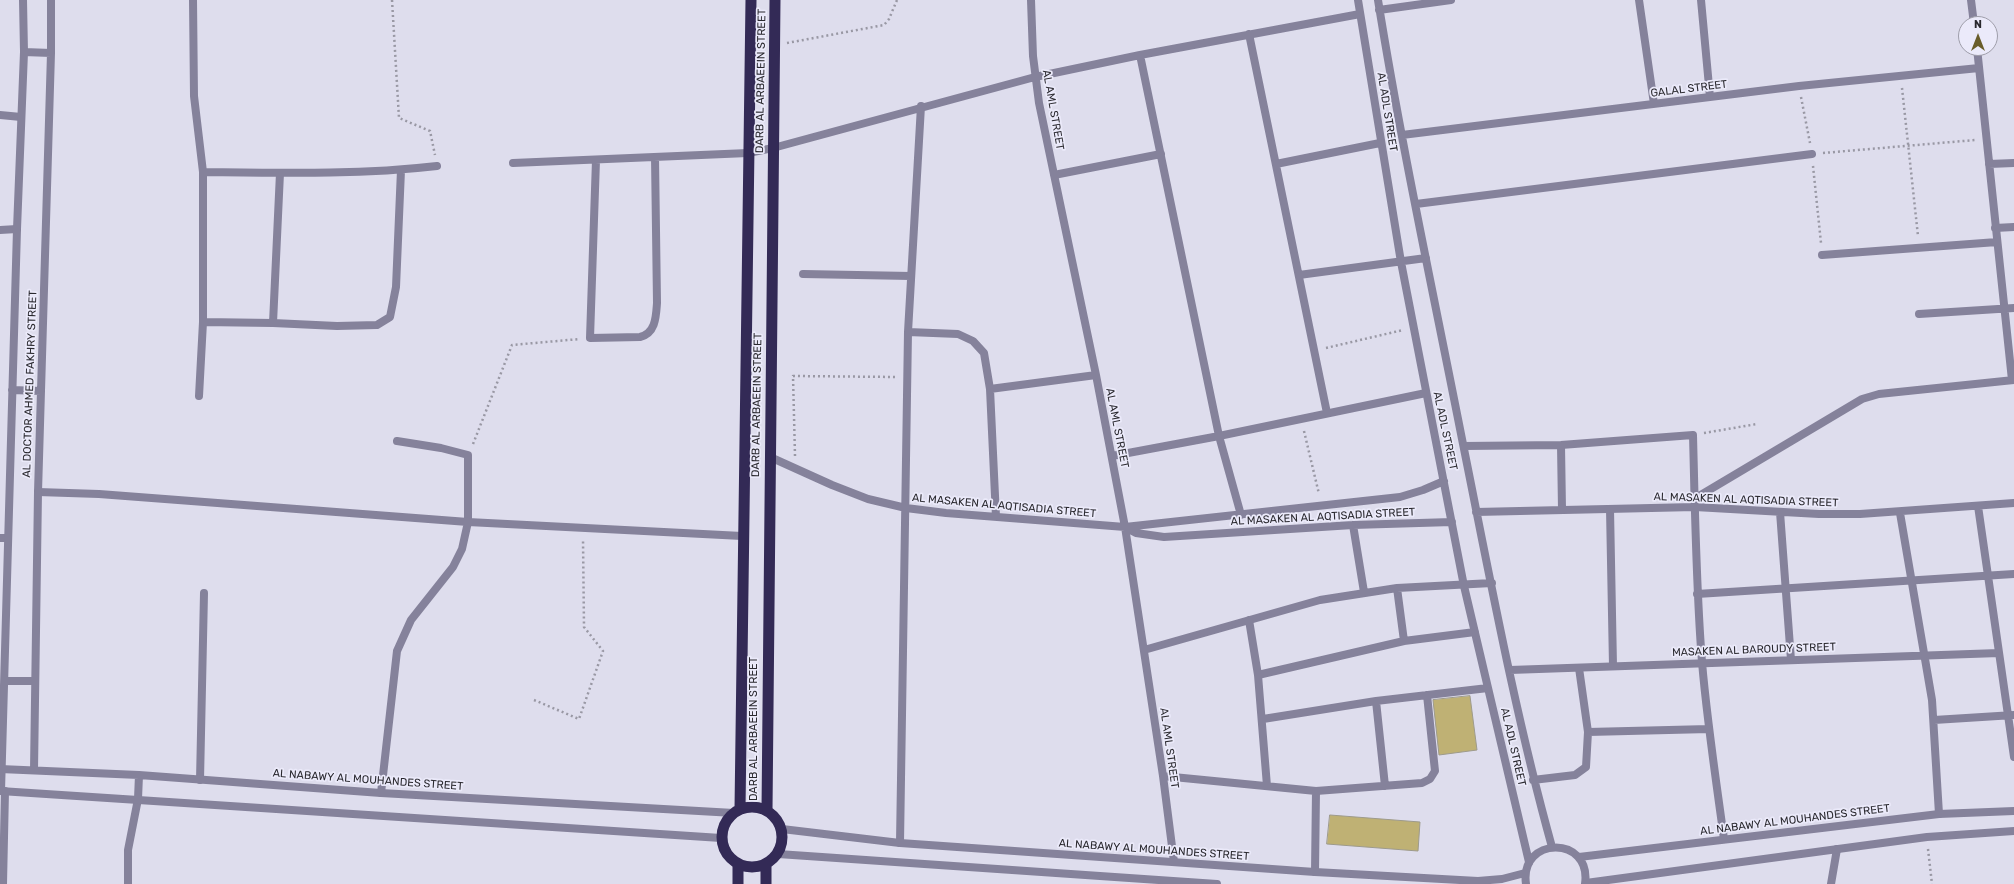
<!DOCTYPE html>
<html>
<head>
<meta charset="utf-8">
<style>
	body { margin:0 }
	#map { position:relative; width:2014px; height:884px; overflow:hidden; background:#dedded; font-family:Rubik,sans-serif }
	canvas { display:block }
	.north { position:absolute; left:1958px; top:16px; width:40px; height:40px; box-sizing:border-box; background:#ebeafa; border:1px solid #9e9da9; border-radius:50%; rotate:0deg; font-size:11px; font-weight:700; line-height:16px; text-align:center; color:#2a292f }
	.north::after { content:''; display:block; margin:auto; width:14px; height:18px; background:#695d2a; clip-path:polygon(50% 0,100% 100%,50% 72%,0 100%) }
</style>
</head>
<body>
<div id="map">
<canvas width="2014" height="884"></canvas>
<div class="north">N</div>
</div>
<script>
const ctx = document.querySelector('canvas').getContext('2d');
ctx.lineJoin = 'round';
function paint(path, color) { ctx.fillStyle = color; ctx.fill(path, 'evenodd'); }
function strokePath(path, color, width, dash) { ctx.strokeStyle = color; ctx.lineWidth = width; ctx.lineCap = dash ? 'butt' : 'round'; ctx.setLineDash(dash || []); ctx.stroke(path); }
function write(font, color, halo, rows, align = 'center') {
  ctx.font = font + ' Rubik,sans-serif'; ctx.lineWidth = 3.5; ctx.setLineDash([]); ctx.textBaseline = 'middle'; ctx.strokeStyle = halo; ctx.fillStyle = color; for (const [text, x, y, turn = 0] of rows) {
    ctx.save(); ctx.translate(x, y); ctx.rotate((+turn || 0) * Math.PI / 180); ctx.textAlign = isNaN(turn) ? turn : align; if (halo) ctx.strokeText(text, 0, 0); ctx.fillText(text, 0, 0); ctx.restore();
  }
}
const building = new Path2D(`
	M1470,696L1477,750L1439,755L1433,700Z
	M1330,815L1420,822L1418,851L1327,844Z`);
paint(building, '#bfb174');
strokePath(building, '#9d9a8b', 1);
strokePath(new Path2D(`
	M392,0L399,118L430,131L435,155
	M787,43L884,25L889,19L897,0
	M1902,88L1918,236
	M1801,97L1810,143
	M1823,153L1975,140
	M1813,166L1821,243
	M1326,348L1403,330
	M1304,431L1319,494
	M1704,433L1757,424
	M473,444L512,345L580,339
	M795,456L793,376L896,377
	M534,700L579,719L603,651L584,627L583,539
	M1928,849L1932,884`), '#9998a4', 2.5, [2, 3]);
strokePath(new Path2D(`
	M193,0L194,96L203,172V322L199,396
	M0,115L21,117
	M596,160L590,338L640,337C656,333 656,316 657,303L655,157
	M513,163L748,153
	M203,172C281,173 360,175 437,166
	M203,322L273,323L337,326L377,325L390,317L396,287L401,170
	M273,323L280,173
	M397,441L441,448L468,455V522
	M1610,509L1613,666
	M200,780L204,593
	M128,884V850L138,799`), '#85829b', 8);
strokePath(new Path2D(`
	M1031,0L1033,56L1039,103L1096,375L1125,527L1163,776L1174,862
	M1358,0L1401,262L1464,586L1529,862
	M1378,0C1402,149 1434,296 1463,444C1490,578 1515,714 1552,847
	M1639,0L1654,104
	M1701,0L1710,97
	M1971,0L1974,24
	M1379,10L1451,0
	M1249,34L1327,413
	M1977,48L2012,380
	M1140,55L1219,436L1241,515
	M1402,135L1799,86L1979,68
	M748,153L773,148L1035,77L1140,55L1360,14
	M1276,164L1380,143
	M1989,164L2014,163
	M1054,175L1161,154
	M1416,204L1812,154
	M1995,228L2014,227
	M0,230L17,229
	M1822,255L1997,242
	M803,274L911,276
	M1299,275L1426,258
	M1919,314L2014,308
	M908,332L958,334L973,341L984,353L990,389L996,517
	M990,389L1096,375
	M1561,445L1562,510
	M1464,446L1561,445L1693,435C1695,511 1696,587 1702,662C1707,721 1716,780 1724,839
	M1112,456L1219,436L1426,393
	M770,457L832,485L868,499L906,508L946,513L1125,527L1400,497L1423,490L1444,481
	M38,492L99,494L468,522L742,536
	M1694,499L1862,399L1879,394L2014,380
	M1978,506L2014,757
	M1476,512L1695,507L1819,514H1860L2014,503
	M1780,512L1791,660
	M1900,513L1932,700L1939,814
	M1353,525L1364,592
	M1125,527L1136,533L1164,537L1353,525L1452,522
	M0,538H7
	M1397,588L1404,641
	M1697,594L2014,574
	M1249,620L1258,675
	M1144,650L1320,600L1397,588L1492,583
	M1510,670L1999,653
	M1376,701L1385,786
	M1263,719L1376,701L1488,688
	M1934,720L2014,715
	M1588,732L1709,729
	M1163,776L1316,791L1422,783L1430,779L1435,771L1427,695
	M1533,780L1575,775L1586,767L1588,732L1579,668
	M1267,786L1258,675L1404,641L1475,632
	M381,793L397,651L411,620L453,567L462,549L468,522
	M900,843L908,332L921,106
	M1315,872L1316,791
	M3,884L5,791
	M1831,884L1837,849`), '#85829b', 8);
strokePath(new Path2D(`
	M24,52L51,53
	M12,390L41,391
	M5,681H35
	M0,769L139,775L381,793L734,813
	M34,770L38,492L51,53V0
	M0,791L721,838
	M1,791L17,229L24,52L23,0
	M138,799L139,775
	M782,829L900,843L1315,872L1478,881L1502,879L1525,873
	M778,854L1217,884
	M1579,857L1939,814L2014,811
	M1586,883L1927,837L2014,831
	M1526,884C1519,836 1592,835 1585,884`), '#85829b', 8);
strokePath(new Path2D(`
	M722 837a30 30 0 1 1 60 0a30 30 0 1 1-60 0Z
	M740,809L751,0
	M767,810L775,0
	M738,884V864
	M766,884V864`), '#332a56', 11);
write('11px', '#2a292f', '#ebeafa', [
	["DARB AL ARBAEEIN STREET",761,81,-89],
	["GALAL STREET",1689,89,-7],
	["AL AML STREET",1053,110,80],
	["AL ADL STREET",1387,112,81],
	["AL DOCTOR AHMED FAKHRY STREET",30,384,-88],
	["DARB AL ARBAEEIN STREET",757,405,-89],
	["AL AML STREET",1117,428,79],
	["AL ADL STREET",1445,431,78],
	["AL MASAKEN AL AQTISADIA STREET",1746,500,2],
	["AL MASAKEN AL AQTISADIA STREET",1004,506,5],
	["AL MASAKEN AL AQTISADIA STREET",1323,517,-3],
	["MASAKEN AL BAROUDY STREET",1754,650,-2],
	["DARB AL ARBAEEIN STREET",754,729,-90],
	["AL ADL STREET",1513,747,77],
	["AL AML STREET",1169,748,82],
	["AL NABAWY AL MOUHANDES STREET",368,780,4],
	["AL NABAWY AL MOUHANDES STREET",1795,820,-7],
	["AL NABAWY AL MOUHANDES STREET",1154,850,4]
]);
</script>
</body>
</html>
